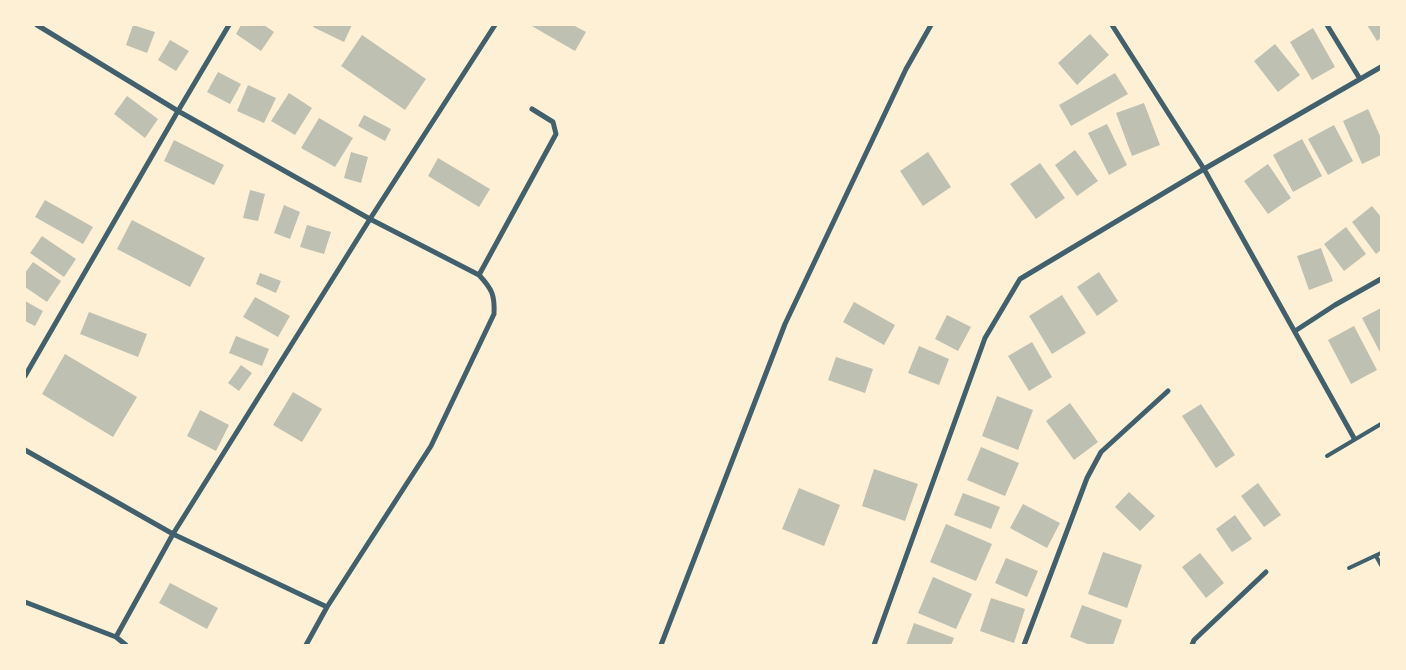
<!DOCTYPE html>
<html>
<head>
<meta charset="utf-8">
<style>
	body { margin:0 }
	#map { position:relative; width:1406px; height:670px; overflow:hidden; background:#fdf0d5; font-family:"Nunito Sans",sans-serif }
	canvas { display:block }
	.frame { position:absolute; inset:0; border:26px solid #fdf0d5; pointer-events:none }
</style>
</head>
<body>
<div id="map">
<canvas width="1406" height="670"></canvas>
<div class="frame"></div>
</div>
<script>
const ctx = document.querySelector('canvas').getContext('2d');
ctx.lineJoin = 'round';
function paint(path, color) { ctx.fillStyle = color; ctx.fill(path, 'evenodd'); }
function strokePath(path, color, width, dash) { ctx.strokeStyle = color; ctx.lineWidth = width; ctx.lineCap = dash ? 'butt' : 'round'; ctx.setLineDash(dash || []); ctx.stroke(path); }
paint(new Path2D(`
	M133,25L155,32L147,53L126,45Z
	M241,25H264L274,32L261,51L236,34Z
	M314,25H352L344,42L313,27Z
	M530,25H573L586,32L575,51Z
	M1367,25H1381V38L1377,41Z
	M1313,28L1335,67L1312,80L1290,42Z
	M1090,34L1109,55L1077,85L1058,63Z
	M362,35L426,79L405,110L341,66Z
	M170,40L189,51L176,71L158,60Z
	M1275,44L1300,75L1278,92L1254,61Z
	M218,72L241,84L230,104L207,92Z
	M1115,73L1128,94L1071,126L1059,105Z
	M248,85L276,98L264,123L237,111Z
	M289,93L312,108L295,135L271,121Z
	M127,96L158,119L145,138L114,114Z
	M1144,103L1160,145L1132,156L1116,113Z
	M1368,109L1381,138V155L1362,164L1343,121Z
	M364,115L391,129L385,141L358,126Z
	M319,118L353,138L335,167L301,148Z
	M1107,124L1127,165L1109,175L1088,133Z
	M1334,125L1353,161L1328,175L1308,139Z
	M1302,139L1322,176L1293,192L1273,155Z
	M174,140L224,165L214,185L164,161Z
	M1075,150L1098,181L1077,196L1055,165Z
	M351,152L368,157L361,183L344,178Z
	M928,152L951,187L923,206L900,171Z
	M438,158L490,189L479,207L428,176Z
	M1040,163L1065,198L1036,219L1010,184Z
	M1268,164L1291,198L1268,214L1244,181Z
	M250,190L265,194L258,221L243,218Z
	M45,200L93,227L83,244L35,217Z
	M284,205L300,212L290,239L274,233Z
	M1372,206L1381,217V250L1376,254L1352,222Z
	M132,220L205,258L190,287L117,249Z
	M307,225L331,232L324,254L300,247Z
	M1346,227L1366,254L1344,271L1324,244Z
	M42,236L76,259L64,277L30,253Z
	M1321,248L1333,281L1309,290L1297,256Z
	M33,262L61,281L47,302L25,287V273Z
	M1099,272L1118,301L1097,316L1077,287Z
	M260,273L281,281L276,293L256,284Z
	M1062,295L1086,333L1052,354L1029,316Z
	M255,297L290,316L278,337L243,317Z
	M25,301L43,311L35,326L25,321Z
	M854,302L895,325L884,345L843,322Z
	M1381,308V354L1362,318Z
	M89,312L147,334L138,357L80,334Z
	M947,315L971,327L958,351L935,339Z
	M1354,326L1377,370L1351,384L1328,340Z
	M236,336L269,349L262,366L229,353Z
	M1032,342L1052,377L1029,391L1008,356Z
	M919,346L949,359L939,385L908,373Z
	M65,354L137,397L113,437L42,394Z
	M836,357L873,369L865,393L828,380Z
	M241,365L252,373L239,391L228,383Z
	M293,392L322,409L302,442L273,425Z
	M997,396L1033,410L1018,450L982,436Z
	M1070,403L1098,442L1074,460L1046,421Z
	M1201,404L1235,455L1216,468L1182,416Z
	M200,410L229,425L216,451L187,436Z
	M981,447L1019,463L1005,496L967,480Z
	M874,469L918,484L905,521L862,506Z
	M1258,483L1281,515L1264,527L1241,496Z
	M799,488L840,505L824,546L782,529Z
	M1129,492L1155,516L1140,531L1115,507Z
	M963,493L1000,507L991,529L954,515Z
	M1023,504L1060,523L1047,548L1010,528Z
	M1235,515L1252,539L1232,552L1216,529Z
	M946,524L992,544L976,581L930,562Z
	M1103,552L1142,565L1127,608L1088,594Z
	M1200,553L1224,583L1206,598L1182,567Z
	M1006,558L1038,571L1027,597L995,583Z
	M933,577L972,594L956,629L918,613Z
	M170,583L218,608L207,629L159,603Z
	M991,598L1025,609L1014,643L980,631Z
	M1082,605L1122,620L1113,645H1090L1070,637Z
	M914,623L954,638L951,645H906Z`), '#bec0b2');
strokePath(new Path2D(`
	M1327,456L1381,424
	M1376,556L1381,565
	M1349,568L1381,553`), '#3f606c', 4);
strokePath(new Path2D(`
	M37,25L178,111L370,219L479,275C492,289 495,295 494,314L431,446L327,607L306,645
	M1112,25L1204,169L1354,438
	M1327,25L1360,79
	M479,275L556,134L553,122L532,109
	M1295,331L1335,305L1381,279
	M25,376L178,111L229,25
	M25,450L173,534L327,607
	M25,602L116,637L126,645
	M116,637L173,534L370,219L495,25
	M661,645L785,324L906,69L931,25
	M874,645L985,338L1020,279L1204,169L1381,67
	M1024,645L1087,478L1101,452L1168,391
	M1192,645L1194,640L1266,572`), '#3f606c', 5);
</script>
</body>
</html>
